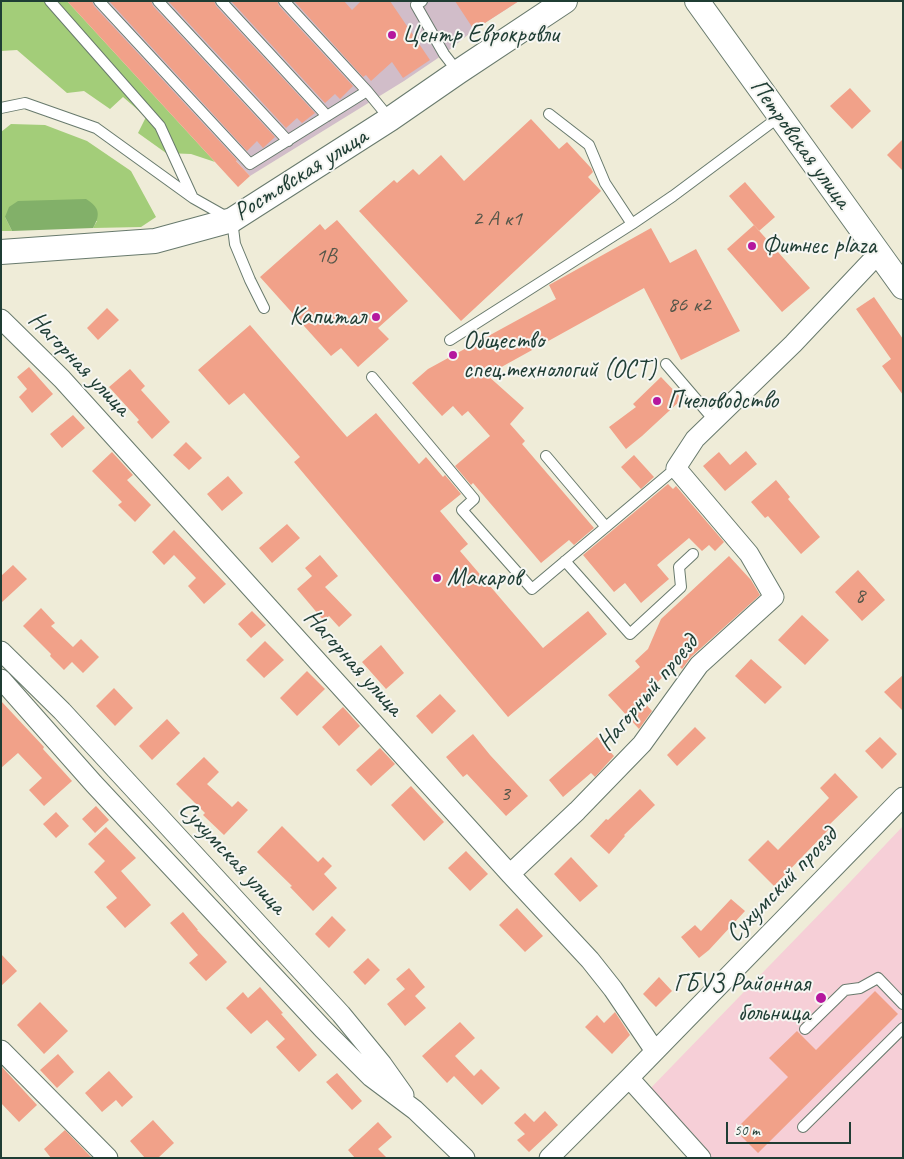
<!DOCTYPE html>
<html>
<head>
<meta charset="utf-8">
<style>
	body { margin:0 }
	#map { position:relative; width:904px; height:1159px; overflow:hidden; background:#efecd8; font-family:Caveat,sans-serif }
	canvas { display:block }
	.frame { position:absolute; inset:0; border:2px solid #1f3d34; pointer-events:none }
	.scale { position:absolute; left:726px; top:1122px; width:125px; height:22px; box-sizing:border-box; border:2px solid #1f3d34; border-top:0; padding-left:6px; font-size:15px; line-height:18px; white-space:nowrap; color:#1f3d34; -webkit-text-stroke:4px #f6f6f2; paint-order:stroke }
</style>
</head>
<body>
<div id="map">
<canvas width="904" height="1159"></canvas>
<div class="frame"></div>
<div class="scale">50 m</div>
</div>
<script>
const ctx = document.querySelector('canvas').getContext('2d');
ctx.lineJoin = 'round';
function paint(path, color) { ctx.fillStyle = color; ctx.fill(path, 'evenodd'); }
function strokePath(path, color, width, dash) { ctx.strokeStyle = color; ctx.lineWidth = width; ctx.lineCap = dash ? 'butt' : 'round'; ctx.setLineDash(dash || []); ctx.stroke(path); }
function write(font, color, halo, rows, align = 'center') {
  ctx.font = font + ' Caveat,sans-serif'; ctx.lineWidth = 4; ctx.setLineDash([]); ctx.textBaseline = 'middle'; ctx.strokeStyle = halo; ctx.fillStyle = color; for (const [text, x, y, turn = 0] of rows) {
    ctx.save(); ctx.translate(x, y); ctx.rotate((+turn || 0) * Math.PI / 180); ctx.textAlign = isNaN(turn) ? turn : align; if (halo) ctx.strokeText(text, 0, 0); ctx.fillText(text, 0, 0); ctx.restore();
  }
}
paint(new Path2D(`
	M903,826V1158H694L644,1095L833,900Z`), '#f6cfd7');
paint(new Path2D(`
	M67,1H519L474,30L444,54L404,81L250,176L227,151Z`), '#d1bdc9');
paint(new Path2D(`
	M1,1H67L215,162L191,154L166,153L138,133L146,117L123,97L110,109L84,91L67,93L17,50L1,51Z
	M11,124L45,125L87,141L131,171L156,217L141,227L93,228L97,221L5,217L12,231H1V132Z`), '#a3cd79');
paint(new Path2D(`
	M86,199C99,207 101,214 93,228L12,231L5,217L9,207L18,201Z`), '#82b069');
paint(new Path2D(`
	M67,1H92L94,6L237,160L236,161L250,176L238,187Z
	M109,1H151L153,6L275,137L263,148L257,141L247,151Z
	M168,1H214L216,6L315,113L302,123L297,118L286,128Z
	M231,1H277L279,6L353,86L340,99L335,94L325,103Z
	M294,1H344L352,10L361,1H390L430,60L403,78L392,62L371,81L366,75L363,77Z
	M455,1H519L474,30Z
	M850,88L871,111L852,129L830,106Z
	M531,119L559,149L567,142L591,168L593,172L588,177L601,191L461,321L359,211L394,180L397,183L413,169L419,175L441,155L464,181Z
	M903,139V171L887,155Z
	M745,182L775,217L759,231L729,196Z
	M337,220L408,301L378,328L389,339L358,367L341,348L331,356L260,277L320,224L325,230Z
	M754,225L810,288L782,312L727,249Z
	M651,228L670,263L696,249L740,331L681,360L644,288L487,375L524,408L510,424L525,441L522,444L594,528L574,545L569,540L541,563L473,483L471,485L455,466L490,436L468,411L462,416L453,406L442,416L412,383L428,369L556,299L549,285Z
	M874,297L903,339V395L882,366L891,359L856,309Z
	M107,308L119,320L98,340L87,328Z
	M250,325L347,437L376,413L419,464L426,457L443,477L445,475L461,494L440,511L468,544L460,551L543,648L588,611L607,634L508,717L294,462L300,457L244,393L229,405L198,370Z
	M29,367L53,394L32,413L19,397L27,389L17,377Z
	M130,369L145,386L141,390L170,422L152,439L137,422L139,420L109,387Z
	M661,377L682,399L642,436L626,449L609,427L636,407L633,404Z
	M73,415L85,428L62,448L50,434Z
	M186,442L202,458L189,470L173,455Z
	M746,451L757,464L725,491L703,466L719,452L730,465Z
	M112,452L133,475L127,480L151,505L135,522L118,505L122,502L92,471Z
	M634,455L654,477L641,489L621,467Z
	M228,476L243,493L222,511L207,494Z
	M776,480L790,497L788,499L820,537L801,554L768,516L765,518L751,502Z
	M668,484L673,489L676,486L724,542L715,551L709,545L702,551L689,538L657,565L669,579L641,603L625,583L614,592L583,555Z
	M287,524L300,538L272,563L259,548Z
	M174,530L226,584L204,604L188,586L196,578L174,555L164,565L152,552Z
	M320,555L338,576L325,587L352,615L339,627L329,616L324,621L297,589L312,576L305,568Z
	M729,556L751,580L760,595L691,657L682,669L677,664L640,698L652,711L639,729L608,695L640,667L635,661L648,649L661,619Z
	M13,565L27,579L1,603V576Z
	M858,570L885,600L862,621L835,592Z
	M41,608L55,623L51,626L73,647L81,639L99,657L83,673L72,662L64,670L50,656L51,654L23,626Z
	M252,611L266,625L251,638L238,624Z
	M802,615L829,640L805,665L778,640Z
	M265,641L284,660L264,678L246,660Z
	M381,645L404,673L386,689L362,662Z
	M751,659L782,687L765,704L735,676Z
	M307,671L325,689L297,716L280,698Z
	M903,675V711L884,692Z
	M114,688L133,708L115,726L96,706Z
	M440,694L456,711L432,734L416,716Z
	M1,701L44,747L43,749L72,781L44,806L29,790L42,778L18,753L1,768Z
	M343,707L360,726L339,746L322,727Z
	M167,719L180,733L152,760L139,746Z
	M695,727L706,738L677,766L667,755Z
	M473,734L490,755L528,796L506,816L467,774L463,777L446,757Z
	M597,737L614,756L595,777L591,773L563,797L549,780Z
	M880,737L897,754L882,769L865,751Z
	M380,748L395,764L371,786L356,770Z
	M204,757L219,772L207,784L232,807L238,801L248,810L224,835L203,815L205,813L176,784Z
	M835,773L858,797L830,824L832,826L774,886L748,860L768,840L778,850L829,798L820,788Z
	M411,786L444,822L424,841L391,805Z
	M640,789L655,805L624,835L625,836L609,854L590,836L606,819L608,820Z
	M96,806L109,820L95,833L82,819Z
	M56,812L69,826L56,838L43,824Z
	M282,826L318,862L323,857L332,866L324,874L337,888L313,911L290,887L292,886L257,852Z
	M106,827L136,858L121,871L151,905L125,928L106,907L117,898L94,872L105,861L88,844Z
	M466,851L488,874L470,891L448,868Z
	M571,857L598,886L580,902L554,874Z
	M731,899L745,911L709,950L699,958L681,937L695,925L701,931Z
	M517,908L543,936L525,952L499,925Z
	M183,912L198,930H197L227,962L206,981L189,963L198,955L170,923Z
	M332,916L346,930L329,948L315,934Z
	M1,954L17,971L1,986Z
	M368,958L380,970L365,985L353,972Z
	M409,968L425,987L415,996L426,1008L405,1026L387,1004L405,989L396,979Z
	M659,977L672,991L656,1007L643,994Z
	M260,987L283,1013L281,1014L317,1055L299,1072L276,1047L285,1039L267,1020L251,1034L226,1008L243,992L248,998Z
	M875,991L898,1014L758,1153L735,1130L788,1077L769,1058L797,1031L816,1050Z
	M40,1002L68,1031L44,1054L17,1025Z
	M615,1012L630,1035L612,1054L585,1027L597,1015L604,1023Z
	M460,1022L475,1038L455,1056L474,1076L481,1069L500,1088L482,1105L454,1076L447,1083L422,1056Z
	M58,1054L74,1072L57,1088L40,1070Z
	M1,1066L37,1105L19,1122L1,1103Z
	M109,1071L133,1097L122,1107L116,1100L102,1112L85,1093Z
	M337,1073L362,1101L352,1110L326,1082Z
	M545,1111L558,1125L529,1152L517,1140L525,1134L514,1123L525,1113L534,1122Z
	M153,1120L174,1143L158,1158H145L130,1141Z
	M378,1122L392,1137L378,1149L387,1158H355L348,1150Z
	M65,1130L92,1158H51L44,1149Z`), '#f1a189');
const service = new Path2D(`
	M50,1L160,126L192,196
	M99,1L250,164L367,91
	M158,1L288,141
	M221,1L327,116
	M284,1L367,91L390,119
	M422,1L416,5L444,54L458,72
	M1,108L25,103L96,128L193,198L232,220L235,244L250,280L264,308
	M549,114L589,145L605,183L632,224
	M450,340L632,224L673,196L779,117
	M666,364L714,420
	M372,377L474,499L462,510L532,589L676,468
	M546,456L606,527
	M565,561L630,634L681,587L679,567L693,554
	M805,1029L845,990L860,988L878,978L903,1004
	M803,1127L903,1028`);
const minor = new Path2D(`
	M1,319L62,379L510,874L590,960L613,989L655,1051
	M1,651L62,711L341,1014L382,1064L404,1095
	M1,679L94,784L323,1029L371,1077L415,1110L465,1158
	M510,874L577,811L642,744L699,665L774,597L749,554L676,468L695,439L793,344L878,254
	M1,1050L108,1158
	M629,1078L701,1158
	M549,1158L629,1078L903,797`);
const tertiary = new Path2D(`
	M697,1L903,287
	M1,252L155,241L232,220L390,119L458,72L565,1`);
strokePath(service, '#687a6d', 12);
strokePath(minor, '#687a6d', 21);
strokePath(tertiary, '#687a6d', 26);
strokePath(service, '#fff', 10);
strokePath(minor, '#fff', 19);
strokePath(tertiary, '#fff', 24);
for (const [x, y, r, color] of [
	[392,35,5,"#b5179e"],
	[752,246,5,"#b5179e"],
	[376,317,5,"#b5179e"],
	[453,355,5,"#b5179e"],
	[657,401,5,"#b5179e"],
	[437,578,5,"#b5179e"],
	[821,998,6,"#b5179e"]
]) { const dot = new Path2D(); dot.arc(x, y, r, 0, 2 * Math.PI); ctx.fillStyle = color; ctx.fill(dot); strokePath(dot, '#f6f6f2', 2); }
write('22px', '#545649', null, [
	["2 А к1",497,219],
	["1В",326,256],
	["86 к2",689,305],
	["8",860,596],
	["3",505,794]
]);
write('25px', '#1f3d34', '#f6f6f2', [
	["Центр Еврокровли",402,35],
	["Фитнес plaza",762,246],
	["Капитал",366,317,"right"],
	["Общество",463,341],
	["спец.технологий (ОСТ)",463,370],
	["Пчеловодство",667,401],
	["Макаров",447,578],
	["ГБУЗ Районная",810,984,"right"],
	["больница",810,1013,"right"]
], 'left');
write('25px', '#1f3d34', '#f6f6f2', [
	["Петровская улица",800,144,54],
	["Ростовская улица",301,175,-32],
	["Нагорная улица",79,364,46],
	["Нагорная улица",353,663,48],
	["Нагорный проезд",648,693,-50],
	["Сухумская улица",232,858,47],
	["Сухумский проезд",782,885,-46]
]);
</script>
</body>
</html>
